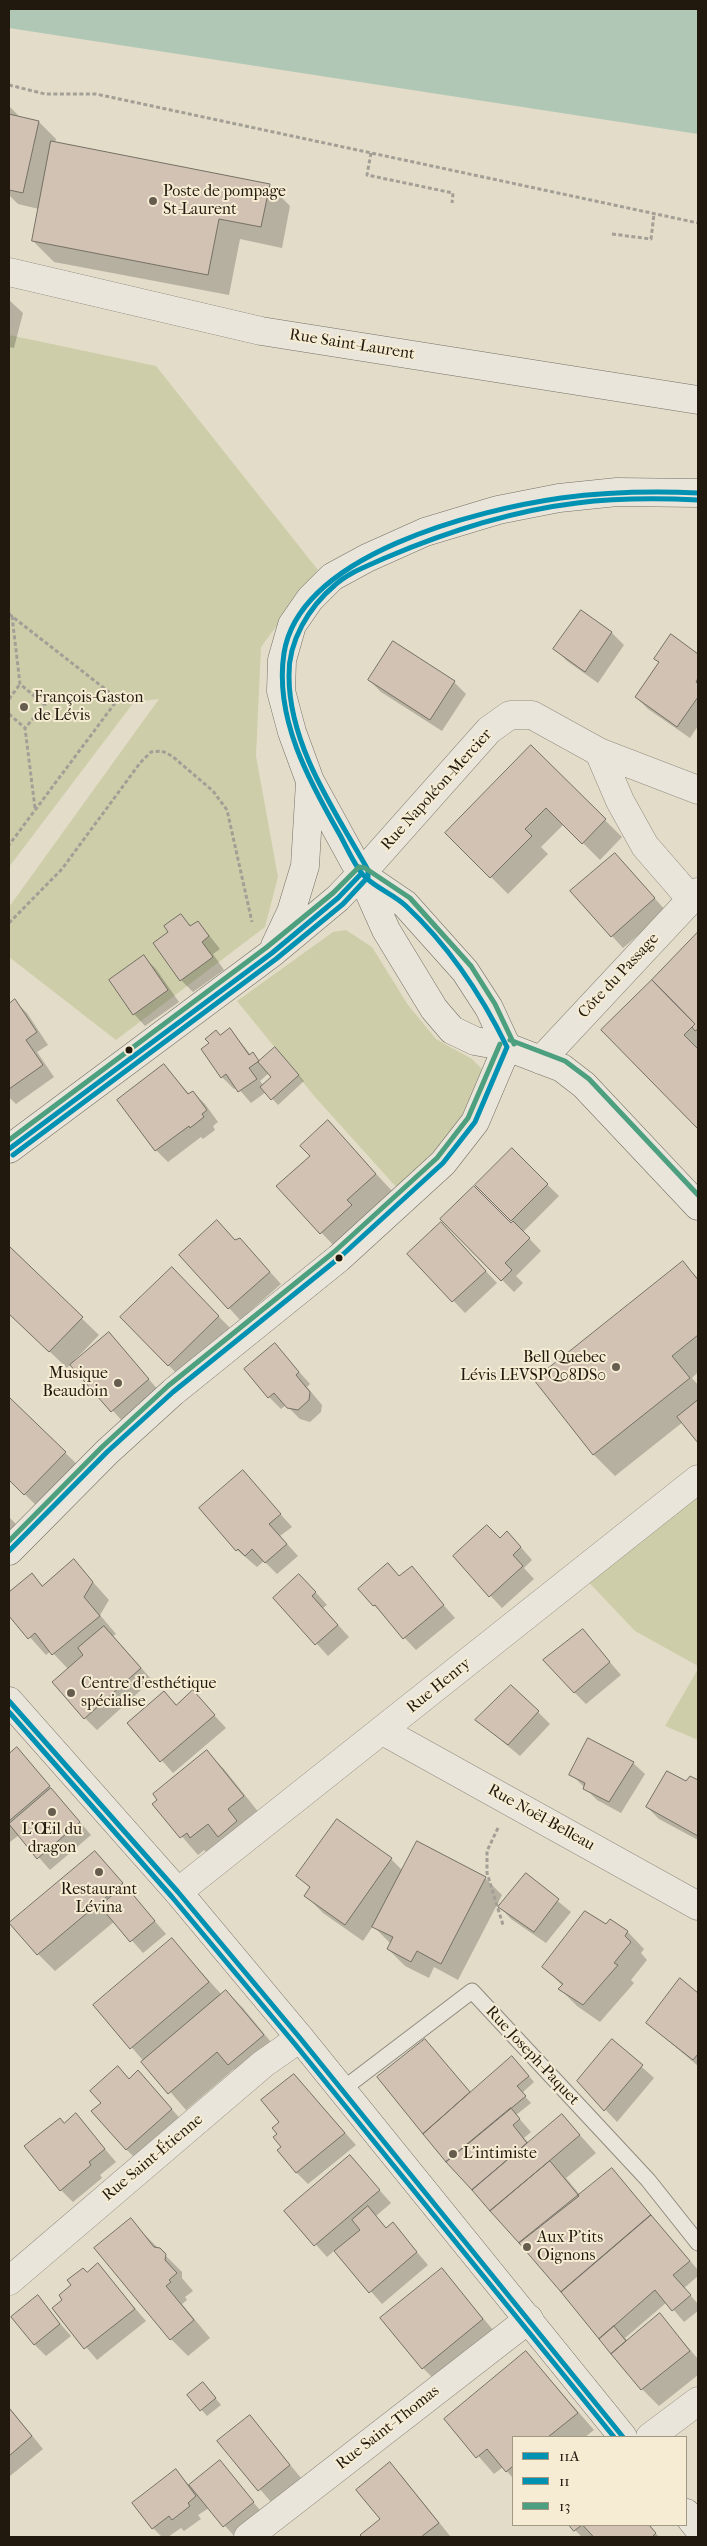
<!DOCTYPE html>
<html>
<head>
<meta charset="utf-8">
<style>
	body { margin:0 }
	#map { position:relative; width:707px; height:2546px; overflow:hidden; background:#e3dcc8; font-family:"IM FELL French Canon",serif }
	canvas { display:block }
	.frame { position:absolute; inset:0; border:10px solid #22190e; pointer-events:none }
	.legend { position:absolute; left:512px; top:2436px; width:175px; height:90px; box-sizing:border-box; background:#f5ecd3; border:1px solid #a19884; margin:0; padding:6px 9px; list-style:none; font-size:15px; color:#22190e }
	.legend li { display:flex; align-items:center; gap:10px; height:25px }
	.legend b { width:25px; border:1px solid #a19884 }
</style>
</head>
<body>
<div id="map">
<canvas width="707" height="2546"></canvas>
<div class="frame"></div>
<ul class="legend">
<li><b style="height:6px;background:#0091b3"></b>11A</li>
<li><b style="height:6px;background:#0091b3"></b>11</li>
<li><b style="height:6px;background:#4c9f7f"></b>13</li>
</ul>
</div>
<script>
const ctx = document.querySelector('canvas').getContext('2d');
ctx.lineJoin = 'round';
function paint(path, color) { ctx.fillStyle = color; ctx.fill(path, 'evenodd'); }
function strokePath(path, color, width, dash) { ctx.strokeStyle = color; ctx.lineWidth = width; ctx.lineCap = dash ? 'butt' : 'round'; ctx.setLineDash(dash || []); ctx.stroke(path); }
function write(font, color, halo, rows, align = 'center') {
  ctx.font = font + ' "IM FELL French Canon",serif'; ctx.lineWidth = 4; ctx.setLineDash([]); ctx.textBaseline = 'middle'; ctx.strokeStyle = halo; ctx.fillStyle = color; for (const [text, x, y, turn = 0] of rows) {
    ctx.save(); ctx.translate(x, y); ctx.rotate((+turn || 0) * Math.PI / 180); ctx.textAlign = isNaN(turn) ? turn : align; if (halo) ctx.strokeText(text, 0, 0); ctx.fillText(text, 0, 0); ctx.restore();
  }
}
paint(new Path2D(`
	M9,335L156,366L318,570L261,647L256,756L278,877L265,927L116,1040L9,957V907L159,699L134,702L9,867Z
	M346,930L372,947L408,1005L436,1039L472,1059L482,1069L479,1093L461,1127L398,1189L315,1097L237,1001L333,932Z
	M698,1479V1666L635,1631L579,1572Z
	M698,1669V1740L665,1726Z`), '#cdcea9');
paint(new Path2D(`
	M9,9H698V134L9,28Z`), '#b0c7b5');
paint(new Path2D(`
	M9,106L21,118L39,122L56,139L55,143L269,185L290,206L282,248L240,239L229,295L54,262L33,241L39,209L18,204L9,195Z
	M9,300L23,313L14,348L9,347Z
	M581,611L612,633L624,645L598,683L567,661L555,649Z
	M671,636L698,655V726L690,738L648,709L636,697L660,663L655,659Z
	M369,680L454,682L466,694L442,731L381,692Z
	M531,747L622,837L600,860L564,824L541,847L548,854L508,894L447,833Z
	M626,866L666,911L623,948L612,936Z
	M181,915L192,927L198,923L209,935L220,949L213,954L224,970L193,992L181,980L170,932Z
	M698,934V1128L603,1030Z
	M144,957L156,969L179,1002L145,1026L134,1014Z
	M15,1001L27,1013L48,1045L37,1052L54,1077L16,1104L9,1097V1005Z
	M230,1029L251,1055L261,1062L281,1055L304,1081L278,1105L266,1092L251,1103L237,1087L234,1089L222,1077L202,1050ZM269,1073L273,1078L264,1086L260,1081Z
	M164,1066L190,1095L193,1092L205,1104L218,1122L213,1126L215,1130L203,1139L201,1137L168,1162L156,1150L119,1100Z
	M328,1122L392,1191L338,1250L278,1187L312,1156Z
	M512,1150L559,1196L523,1232L541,1251L516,1276L523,1283L514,1292L442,1219L511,1225L514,1222L477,1185Z
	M453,1236L497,1283L465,1313L409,1254Z
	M236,1241L251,1251L281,1284L240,1320L181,1255Z
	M9,1248L99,1335L72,1363L74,1364L109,1334L160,1392L124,1423L71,1364L67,1368L9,1313Z
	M683,1263L698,1278V1372L692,1378L698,1385V1441L683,1422L615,1476L594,1455L536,1380Z
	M172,1269L230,1328L180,1377L122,1317Z
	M286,1357L310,1384L307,1387L322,1405L321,1412L310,1422L300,1419L286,1405L281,1409L269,1397Z
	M9,1399L82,1469L42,1511L9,1479Z
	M243,1472L292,1527L280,1536L298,1556L277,1574L264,1561L257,1567L237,1550Z
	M9,1517L23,1531L9,1546Z
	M519,1545L532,1560L524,1568L534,1579L502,1608L454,1557Z
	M74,1561L109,1600L100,1615L116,1634L113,1636L152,1680L97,1730L85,1718L68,1669L51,1651L46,1655L9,1614V1594L32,1575L43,1586Z
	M411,1568L455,1618L416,1650L374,1605Z
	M311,1587L327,1605L323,1608L349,1637L328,1656L275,1598Z
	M583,1631L621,1675L586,1704L574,1692Z
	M193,1692L226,1728L173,1773L129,1723L164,1693L177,1705Z
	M538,1712L550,1724L520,1756L477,1720Z
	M17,1749L91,1835L50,1870L19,1835L10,1842L9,1840V1750L11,1753Z
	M207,1752L224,1769L260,1814L208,1854L204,1850L198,1855L154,1804Z
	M633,1763L645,1774L621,1813L597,1800L571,1774Z
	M690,1778L698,1781V1840L659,1819L647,1807Z
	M337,1821L391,1859L403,1871L485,1878L502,1895L458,1980L434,1967L429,1978L405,1966L388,1949L391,1944L373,1926L363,1941L323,1913L306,1896L311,1889L298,1876Z
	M95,1852L166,1934L143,1953L115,1921L55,1971L38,1954Z
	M526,1875L571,1912L546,1943L511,1919L500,1907Z
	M610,1921L628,1932L644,1949L641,1953L647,1960L631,1980L634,1983L600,2022L577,2006L560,1989L563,1986L543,1967Z
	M172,1940L222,1995L226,1991L243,2008L280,2053L246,2081L234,2069L186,2110L95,2005Z
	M680,1980L698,1994V2066L647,2023Z
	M613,2041L654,2078L617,2122L579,2081Z
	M436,2053L471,2093L518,2063L534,2082L522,2093L531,2103L516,2115L531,2132L524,2138L529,2143L562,2115L596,2153L566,2178L580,2195L612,2170L698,2270V2276L684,2288L698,2304V2311L684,2322L667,2302L625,2338L628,2341L660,2315L698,2359V2375L659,2406L642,2389L520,2242L447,2161L379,2078Z
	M118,2068L130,2080L150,2084L183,2122L138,2161L126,2149L103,2103Z
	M294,2075L356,2145L308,2184L296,2172L279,2134Z
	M76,2115L116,2162L100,2175L102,2178L73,2202L61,2190L65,2124Z
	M350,2157L391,2203L376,2216L387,2229L393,2224L428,2265L382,2304L335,2250L327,2257L286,2211Z
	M130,2220L182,2272V2278L193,2291L185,2297L187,2300L182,2304L210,2338L188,2356L171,2339Z
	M98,2265L146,2321L97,2360L54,2309Z
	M442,2270L494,2331L435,2380L423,2368Z
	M37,2297L71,2336L46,2356L34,2344Z
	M526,2352L594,2430L585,2437H513V2478L503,2467L494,2474L446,2419Z
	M209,2390L221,2405L207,2416L189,2395Z
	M9,2407L43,2449L10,2476L9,2474Z
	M250,2416L301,2478L271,2502L219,2441Z
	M220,2462L264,2515L235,2537L209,2508L198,2515L201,2519L184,2531L181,2528L168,2537H162L153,2528L176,2471L190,2486Z
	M390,2464L402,2476L450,2536L364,2537L362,2535L381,2520Z
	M570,2525H649L659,2537H582Z`), '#0003');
const building = new Path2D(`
	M9,114L39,121L23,193L9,190Z
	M51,141L270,184L261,227L219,219L208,275L32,241Z
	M581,610L612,632L585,672L553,649Z
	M671,634L698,654V678L696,682L698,684V697L677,727L635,697L659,662L654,659Z
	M393,641L455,681L430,720L368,680Z
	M531,745L606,819L582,844L546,808L525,829L532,836L490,878L445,833Z
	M615,853L655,898L611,937L570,891Z
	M181,914L190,926L198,921L209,936L202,942L213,957L180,981L153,943L168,932L164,926Z
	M698,932V1029L695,1031L692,1027L695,1024L652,980Z
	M144,955L168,990L133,1015L109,980Z
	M652,980L695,1024L684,1035L698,1049V1129L601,1030Z
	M15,999L37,1032L26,1040L43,1065L9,1089V1004Z
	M230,1028L249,1055L253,1052L259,1061L249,1068L257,1079L238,1092L226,1074L221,1078L201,1049L209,1043L205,1039L216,1030L220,1035Z
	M275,1047L299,1075L271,1100L260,1087L271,1077L258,1062Z
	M164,1064L188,1094L193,1091L207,1110L202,1114L204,1117L190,1128L189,1126L155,1151L117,1100Z
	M328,1120L376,1174L347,1200L352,1205L320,1234L276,1186L310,1156L300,1146Z
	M512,1148L548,1184L511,1221L475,1185Z
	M474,1186L511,1223L513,1221L530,1238L505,1263L512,1270L501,1281L440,1219Z
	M217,1220L235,1240L240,1238L270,1272L228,1309L179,1255Z
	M441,1222L486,1271L452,1302L407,1254Z
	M9,1246L83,1317L49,1352L9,1314Z
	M683,1261L698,1280V1335L672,1356L690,1378L593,1455L534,1380Z
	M172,1267L219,1316L168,1366L120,1317Z
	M109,1332L149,1379L111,1412L70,1365Z
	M275,1343L299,1372L296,1375L310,1392L309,1400L298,1410L287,1408L274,1393L268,1398L244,1369Z
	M9,1397L66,1452L24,1495L9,1480Z
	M698,1400V1443L677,1417Z
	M243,1470L281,1514L269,1524L287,1544L265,1563L252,1549L245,1556L238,1549L236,1551L199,1508Z
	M487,1525L500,1538L507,1531L521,1547L513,1555L523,1566L489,1597L453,1556Z
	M74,1559L93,1582L84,1597L100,1616L52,1655L35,1633L28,1639L9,1616V1592L32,1573L42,1586Z
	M388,1563L399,1576L412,1566L444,1605L403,1639L375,1605L373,1606L358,1589Z
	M299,1574L316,1592L312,1596L338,1625L315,1645L273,1598Z
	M104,1626L141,1668L84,1719L52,1682L83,1655L78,1648Z
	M583,1629L610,1662L574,1693L543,1660Z
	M511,1685L539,1711L508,1745L475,1720Z
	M193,1690L215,1715L160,1762L127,1723L164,1691L176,1705Z
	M588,1738L634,1762L609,1802L583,1789L585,1783L569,1775Z
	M17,1747L50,1786L9,1821V1754Z
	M207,1750L244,1796L228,1809L237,1821L218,1837L208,1824L190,1838L187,1833L180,1838L152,1804L157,1800L153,1794Z
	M667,1771L686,1781L690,1776L698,1780V1836L646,1807Z
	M51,1788L80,1822L37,1859L9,1824Z
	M337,1819L392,1858L345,1925L304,1896L310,1887L296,1876Z
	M417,1841L486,1877L441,1964L417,1951L411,1962L387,1949L393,1937L372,1927Z
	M95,1851L123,1883L37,1955L9,1923Z
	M526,1873L559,1899L534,1932L498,1907Z
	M125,1885L155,1921L130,1942L100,1906Z
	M585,1911L606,1924L610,1919L628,1931L625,1936L631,1942L614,1963L618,1965L583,2005L558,1989L563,1984L542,1967Z
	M172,1938L209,1982L130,2049L93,2005Z
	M680,1978L698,1993V2054L693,2060L646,2023Z
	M226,1990L264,2035L228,2065L217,2052L168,2094L141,2062Z
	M425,2039L470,2092L423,2134L377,2077Z
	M612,2039L643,2065L604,2111L577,2081Z
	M512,2056L529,2076L517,2086L526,2096L446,2162L423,2134Z
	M118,2066L129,2079L138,2070L172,2109L126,2150L91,2111L101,2103L90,2091Z
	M294,2074L345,2133L296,2173L277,2150L281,2147L273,2137L277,2134L272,2128L279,2122L261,2100Z
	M511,2108L520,2119L513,2125L527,2143L472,2190L446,2162Z
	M76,2113L105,2149L89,2162L91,2165L60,2191L24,2146L60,2118L64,2123Z
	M562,2114L580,2135L490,2211L472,2190Z
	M350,2155L380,2190L314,2246L284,2211Z
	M550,2161L579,2196L519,2243L490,2211Z
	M612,2168L651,2215L561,2292L519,2243Z
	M368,2206L386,2228L393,2222L417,2252L369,2293L334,2251L360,2230L352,2220Z
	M651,2215L690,2261L673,2275L691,2295L672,2311L655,2290L599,2339L561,2292Z
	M131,2218L154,2247L160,2248L166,2254L165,2260L177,2273L169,2280L171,2282L166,2286L194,2320L170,2340L94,2248Z
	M98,2263L135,2309L84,2349L52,2308L62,2300L59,2295L71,2285L67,2280L83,2268L87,2272Z
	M442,2268L483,2319L422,2369L380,2318Z
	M38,2295L60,2324L34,2345L11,2317Z
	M660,2313L690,2351L641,2390L611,2354Z
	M614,2326L626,2341L611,2354L599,2339Z
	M526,2351L578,2413L548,2437H513V2466L506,2472L487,2449L476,2458L444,2419Z
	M203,2382L216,2398L200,2411L187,2395Z
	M9,2408L32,2436L9,2456Z
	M250,2415L290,2465L258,2491L217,2441Z
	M220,2460L254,2502L223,2527L189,2485Z
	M390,2462L439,2523L421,2537H362L360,2535L380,2519L356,2490Z
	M176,2469L196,2496L188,2503L190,2506L172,2520L169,2516L152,2529L132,2503Z
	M569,2525H582L574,2531Z
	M583,2525H649L656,2533L652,2537H594Z`);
paint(building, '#d1c2b3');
strokePath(building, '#757065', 1);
const lane = new Path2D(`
	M343,2089L472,1991L648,2180L698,2243`);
const street = new Path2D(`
	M599,752L620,801L645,846L691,899
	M361,874L489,730L510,715H532L599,752L698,790
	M541,1060L698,892
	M383,1731L698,1906
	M178,1892L698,1479
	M9,2281L263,2064L300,2038
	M650,2437L698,2401
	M248,2537L529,2319`);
const secondary = new Path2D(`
	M9,272L261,331L698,400
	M698,493L617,492L559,498L498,510L425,532L367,558L332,577L310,599L292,625L282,660L281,691L292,732L310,781L361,874L386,930L434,1009L452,1030L475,1041L507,1047L562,1068L584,1085L698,1206
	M361,874L405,904L465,971L489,1008L507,1047
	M275,946L291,912L305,866L310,782
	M9,1149L272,953L338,898L361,874
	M9,1551L107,1452L173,1392L339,1258L443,1163L475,1122L507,1047
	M9,1701L178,1892L300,2038L623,2437
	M686,2513L698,2528`);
strokePath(lane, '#908b7f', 17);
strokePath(street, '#908b7f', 29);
strokePath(secondary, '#757065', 29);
strokePath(new Path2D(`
	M9,85L45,94H96L698,223
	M371,153L367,175L453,193L452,203
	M612,234L651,239L654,214
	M9,614L118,699L9,845
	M12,616L20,684L45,705L25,728L35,808
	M9,699L20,684
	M9,714L25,728
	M9,923L62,869L140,763L151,752L162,751L172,756L213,791L227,810L252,922
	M498,1828L487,1851V1873L503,1925`), '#a39f96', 3, [4, 2.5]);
strokePath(lane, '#e9e5db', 15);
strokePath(street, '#e9e5db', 28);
strokePath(secondary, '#e9e5db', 28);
strokePath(new Path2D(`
	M9,1149L272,953L338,898L361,874
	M9,1551L107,1452L173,1392L339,1258L443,1163L475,1122L507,1047C481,994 449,946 406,906C391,892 369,886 358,868C351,858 346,846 340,835C309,781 274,718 284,653C300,554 477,510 561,498C607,492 652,491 698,493
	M9,1701L178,1892L300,2038L623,2437`), '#0091b3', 5);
strokePath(new Path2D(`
	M13,1155L276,959L343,904L368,877V870C335,811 289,746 289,676C288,641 309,607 335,585C349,572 368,566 385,558C446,532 511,511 577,503C617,498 657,498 698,500
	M9,1712L172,1897L294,2043L614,2437`), '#0091b3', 5);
strokePath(new Path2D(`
	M510,1040L565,1061L589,1079L698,1195
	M9,1140L267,947L333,893L359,867L365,868L410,898L471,966L495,1004L514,1044
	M9,1541L102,1447L168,1386L334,1252L437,1158L468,1118L500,1044`), '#4c9f7f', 5);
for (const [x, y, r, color] of [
	[153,201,5,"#665d4f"],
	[24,707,5,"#665d4f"],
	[129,1050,4.5,"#22190e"],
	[339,1258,4.5,"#22190e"],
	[616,1367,5,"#665d4f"],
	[118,1383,5,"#665d4f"],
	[71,1693,5,"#665d4f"],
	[52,1812,5,"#665d4f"],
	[99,1872,5,"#665d4f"],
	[453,2154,5,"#665d4f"],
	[527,2247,5,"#665d4f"]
]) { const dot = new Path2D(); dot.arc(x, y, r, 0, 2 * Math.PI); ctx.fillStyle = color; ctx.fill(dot); strokePath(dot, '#f5ecd3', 2); }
write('16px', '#22190e', '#f5ecd3', [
	["Poste de pompage",163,192],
	["St-Laurent",163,210],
	["François-Gaston",34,698],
	["de Lévis",34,716],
	["Bell Quebec",606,1358,"right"],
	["Lévis LEVSPQ08DS0",606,1376,"right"],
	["Musique",108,1374,"right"],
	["Beaudoin",108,1392,"right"],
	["Centre d'esthétique",81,1684],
	["spécialise",81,1702],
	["L'Œil du",52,1830,"center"],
	["dragon",52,1848,"center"],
	["Restaurant",99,1890,"center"],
	["Lévina",99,1908,"center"],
	["L'intimiste",463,2154],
	["Aux P'tits",537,2238],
	["Oignons",537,2256]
], 'left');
write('16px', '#22190e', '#f5ecd3', [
	["Rue Saint-Laurent",352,345,9],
	["Rue Napoléon-Mercier",437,790,-48],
	["Côte du Passage",619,976,-47],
	["Rue Henry",439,1686,-39],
	["Rue Noël-Belleau",541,1818,29],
	["Rue Joseph-Paquet",532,2056,47],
	["Rue Saint-Étienne",153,2158,-40],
	["Rue Saint-Thomas",388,2428,-38]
]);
</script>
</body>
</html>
